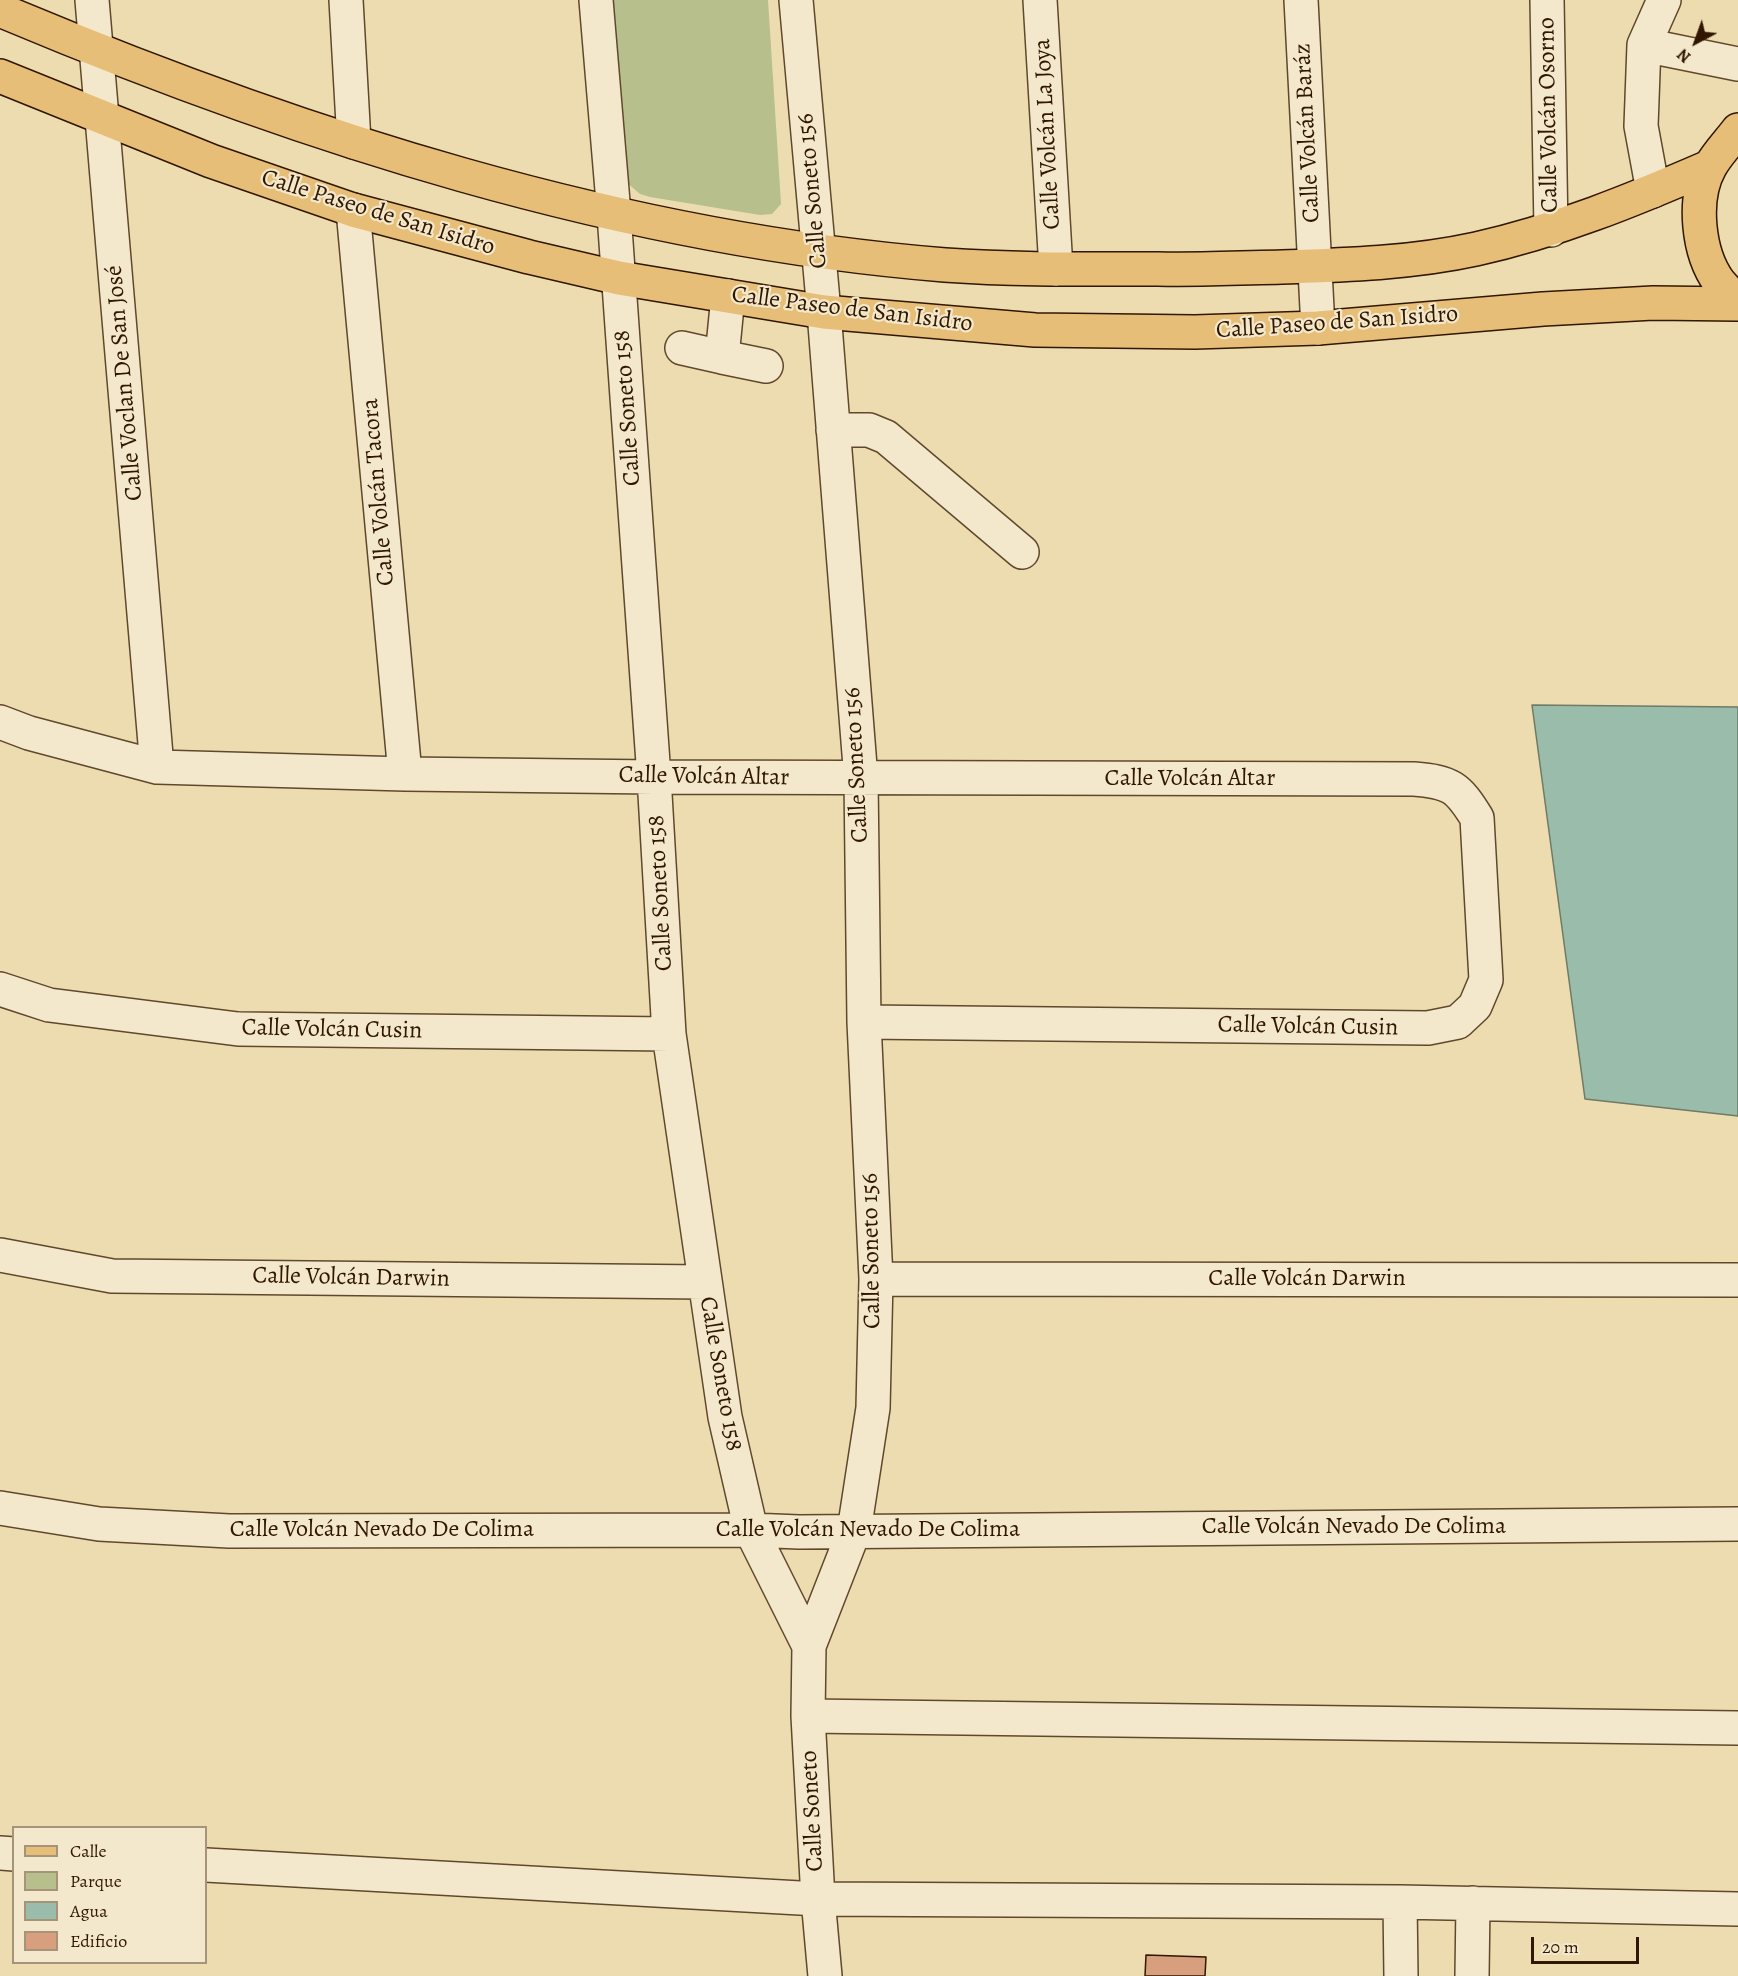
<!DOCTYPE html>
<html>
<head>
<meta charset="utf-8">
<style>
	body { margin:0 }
	#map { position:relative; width:1738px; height:1976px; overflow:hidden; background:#eddcaf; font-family:Alegreya,serif }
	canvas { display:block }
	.legend { position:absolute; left:12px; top:1826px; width:195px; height:138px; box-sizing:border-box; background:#f3e8cb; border:2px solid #a5947a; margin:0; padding:8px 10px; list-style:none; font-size:18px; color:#311700 }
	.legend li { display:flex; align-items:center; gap:12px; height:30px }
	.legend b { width:30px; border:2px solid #a5947a }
	.north { position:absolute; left:1666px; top:12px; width:60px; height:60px; -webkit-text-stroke:4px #f3e8cb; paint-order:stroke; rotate:221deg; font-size:16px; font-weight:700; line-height:24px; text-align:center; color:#311700 }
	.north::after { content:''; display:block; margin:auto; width:21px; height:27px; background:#311700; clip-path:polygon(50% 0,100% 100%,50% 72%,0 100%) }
	.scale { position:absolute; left:1531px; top:1937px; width:108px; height:27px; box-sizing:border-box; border:3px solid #311700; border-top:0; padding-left:8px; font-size:18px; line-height:21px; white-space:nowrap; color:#311700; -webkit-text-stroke:4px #f3e8cb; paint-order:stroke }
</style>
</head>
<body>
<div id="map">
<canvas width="1738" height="1976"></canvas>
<ul class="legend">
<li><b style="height:8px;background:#e6be78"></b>Calle</li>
<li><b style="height:16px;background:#b7c08c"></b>Parque</li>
<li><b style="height:16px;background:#99bcab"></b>Agua</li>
<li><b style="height:16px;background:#d79f7e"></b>Edificio</li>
</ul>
<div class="north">N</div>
<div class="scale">20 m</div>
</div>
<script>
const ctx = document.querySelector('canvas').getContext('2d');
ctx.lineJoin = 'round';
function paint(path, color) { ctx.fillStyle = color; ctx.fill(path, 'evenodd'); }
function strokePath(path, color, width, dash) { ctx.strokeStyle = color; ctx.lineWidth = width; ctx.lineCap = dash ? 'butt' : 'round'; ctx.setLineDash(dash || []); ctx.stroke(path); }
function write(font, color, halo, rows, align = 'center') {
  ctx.font = font + ' Alegreya,serif'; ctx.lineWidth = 4.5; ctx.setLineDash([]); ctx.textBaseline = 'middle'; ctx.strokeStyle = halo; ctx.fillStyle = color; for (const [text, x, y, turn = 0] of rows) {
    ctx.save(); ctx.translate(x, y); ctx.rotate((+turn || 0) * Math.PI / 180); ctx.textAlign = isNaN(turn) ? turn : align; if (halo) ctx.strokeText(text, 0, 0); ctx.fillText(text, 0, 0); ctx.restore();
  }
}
paint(new Path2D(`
	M612,0H768L781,204L772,214L760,215L650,197L640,194L626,182Z`), '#b7c08c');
const water = new Path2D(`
	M1532,705L1738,707V1116L1585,1099Z`);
paint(water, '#99bcab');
strokePath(water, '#6f7a67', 1.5);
const building = new Path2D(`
	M1146,1955L1206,1957L1205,1976H1145Z`);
paint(building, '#d79f7e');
strokePath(building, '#311700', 1.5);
const minor = new Path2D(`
	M92,0L157,767
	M346,0L354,142
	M596,0L614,214L654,777L669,1034L725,1417L751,1530L809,1646
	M796,0L824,312L861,779L864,1022L876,1279L873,1408L854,1531L809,1646L808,1716L818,1899L825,1976
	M1040,0L1056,269
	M1301,0L1318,328
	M1547,0L1551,230
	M1644,45L1738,64
	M1653,191L1641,126L1644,45L1664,0
	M353,210L405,774
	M728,296L722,357L766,366
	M682,348L722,357
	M833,430H869L886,437L1022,552
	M0,722L29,733L157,767L405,774L654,777L1414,779C1451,782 1458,787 1477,818L1486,980L1475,1006L1458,1022L1428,1028L864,1022
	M0,989L49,1005L238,1029L669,1034
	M0,1255L112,1276L705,1282
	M876,1279L1738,1280
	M0,1508L99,1524L229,1531L751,1530L799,1532L1738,1524
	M808,1716L1738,1728
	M0,1853L14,1854
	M206,1865L818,1899L1400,1902L1738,1909
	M1400,1902L1401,1976
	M1472,1976L1473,1903`);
const major = new Path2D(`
	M0,10C299,136 621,239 945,265C1016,270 1087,269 1158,269C1199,270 1241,268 1282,267C1347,265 1412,263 1476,249C1557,231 1633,200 1709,167
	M0,76L211,161L353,210L529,257L619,278L824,312L1035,330L1195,332L1318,328L1543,309L1653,303L1738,304
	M1738,130C1729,142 1717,154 1710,167C1692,199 1698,253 1719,282C1725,289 1732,296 1738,303`);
strokePath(minor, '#60482c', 36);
strokePath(major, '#311700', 36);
strokePath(minor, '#f3e8cb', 33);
strokePath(major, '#e6be78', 33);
write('24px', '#311700', '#f3e8cb', [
	["Calle Volcán Osorno",1549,115,-91],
	["Calle Volcán Baráz",1308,133,-93],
	["Calle Volcán La Joya",1048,134,-93],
	["Calle Soneto 156",813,191,-95],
	["Calle Paseo de San Isidro",378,213,17],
	["Calle Paseo de San Isidro",852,310,7],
	["Calle Paseo de San Isidro",1337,323,-4],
	["Calle Voclan De San José",125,383,-95],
	["Calle Soneto 158",628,408,-94],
	["Calle Volcán Tacora",379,492,-95],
	["Calle Soneto 156",857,765,-93],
	["Calle Volcán Altar",704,777,1],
	["Calle Volcán Altar",1190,779],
	["Calle Soneto 158",661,893,-93],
	["Calle Volcán Cusin",1308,1027,1],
	["Calle Volcán Cusin",332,1030,1],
	["Calle Soneto 156",872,1251,-91],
	["Calle Volcán Darwin",351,1278,1],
	["Calle Volcán Darwin",1307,1279],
	["Calle Soneto 158",720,1374,80],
	["Calle Volcán Nevado De Colima",1354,1527],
	["Calle Volcán Nevado De Colima",382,1530],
	["Calle Volcán Nevado De Colima",868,1530],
	["Calle Soneto",813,1811,-93]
]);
</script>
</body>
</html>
